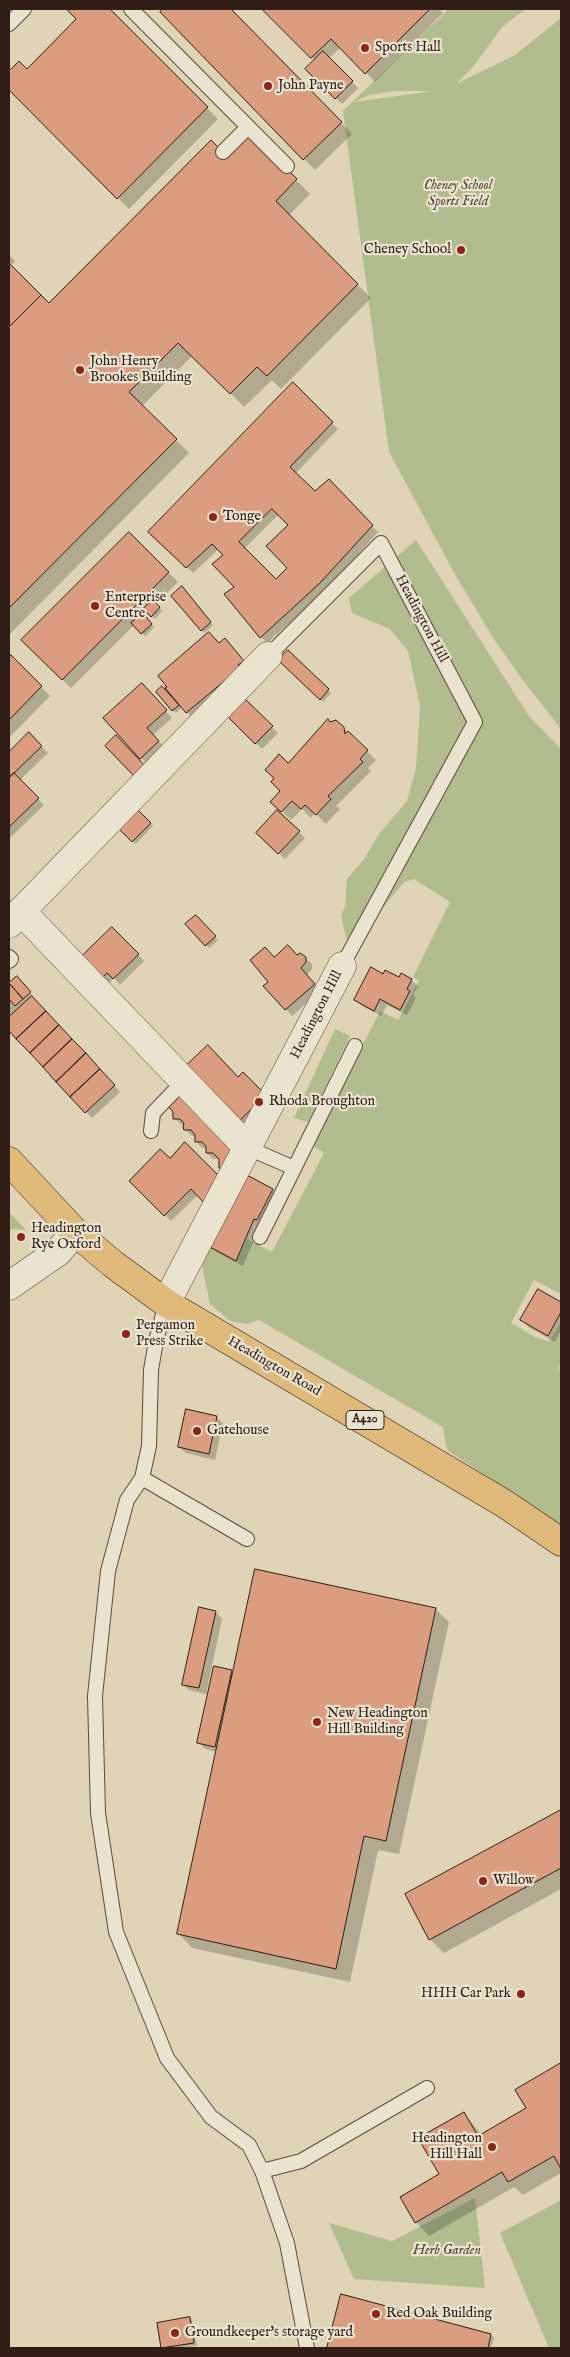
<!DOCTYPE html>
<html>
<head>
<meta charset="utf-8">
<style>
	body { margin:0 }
	#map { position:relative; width:570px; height:2357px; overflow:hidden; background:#dfd4b6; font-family:"IM FELL English",serif }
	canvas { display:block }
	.frame { position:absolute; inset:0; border:10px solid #301d15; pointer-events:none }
</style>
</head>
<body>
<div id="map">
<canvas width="570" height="2357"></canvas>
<div class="frame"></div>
</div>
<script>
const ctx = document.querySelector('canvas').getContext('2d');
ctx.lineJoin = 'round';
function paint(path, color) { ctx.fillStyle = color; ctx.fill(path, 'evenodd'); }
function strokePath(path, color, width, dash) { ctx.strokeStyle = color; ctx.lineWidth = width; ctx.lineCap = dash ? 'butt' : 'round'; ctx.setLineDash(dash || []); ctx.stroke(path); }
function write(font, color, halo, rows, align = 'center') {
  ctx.font = font + ' "IM FELL English",serif'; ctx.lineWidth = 4.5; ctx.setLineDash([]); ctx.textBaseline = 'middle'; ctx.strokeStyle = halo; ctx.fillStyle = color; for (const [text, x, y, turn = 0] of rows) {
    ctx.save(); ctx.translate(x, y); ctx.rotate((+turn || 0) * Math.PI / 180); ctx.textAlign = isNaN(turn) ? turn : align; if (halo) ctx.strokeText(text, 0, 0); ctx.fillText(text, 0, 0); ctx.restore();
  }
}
paint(new Path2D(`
	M449,9H526L503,26L472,68L456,84L515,55L561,18V729L522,679L492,636L457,578L389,452L343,111ZM395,91H433L354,102L369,95Z
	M416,540L529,716L561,749V1294L534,1280L511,1323L537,1338L549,1341L561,1322V1364L554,1377L561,1366V1525L447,1450L443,1427L259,1320L247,1324L230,1321L210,1304L202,1266L210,1247L236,1261L247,1239L272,1252L324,1153L313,1146L314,1141L380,1011L398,1020L419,981L413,977L450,902L414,879L404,882L349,949L341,916L345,906L347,879L364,859L379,834L407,801L416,768L420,706L408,651L390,629L352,613L349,598Z
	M335,1029L350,1036L308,1122L294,1118Z
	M9,1212L26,1230L9,1229Z
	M475,2198L485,2288L354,2279L329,2223L392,2241Z
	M561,2200V2348H549L500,2233Z`), '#b1bd8e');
paint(new Path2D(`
	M72,9H108L218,119L129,209L9,89V73L19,62L27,70L78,20L70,11Z
	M165,9H229L352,134L315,170L161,12Z
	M264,9H439L443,13L375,82L341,47L329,58L358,88L342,104L307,69L315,60Z
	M251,135L310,194L288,216L371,298L281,389L272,380L244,407L193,355L142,406L189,453L9,635V255L15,261L10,266L49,305L228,158Z
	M293,384L338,429L295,474L315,493L329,481L378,532L326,590L267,643L261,637L236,588L225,556L219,549L193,573L150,532ZM279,514L290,525L289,568L276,581L244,549Z
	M129,533L178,582L156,604L162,611L155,619L148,612L144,616L154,627L145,636L134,625L71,688L23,640Z
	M185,591L213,625L204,633L202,630Z
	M219,644L231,646L249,668L193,719L182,707L176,713L173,710L169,687Z
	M288,652L331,693L323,702L280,660Z
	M11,657L50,696L9,738V659Z
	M148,691L172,718L153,735L165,748L147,764L141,758Z
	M243,699L278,733L262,749L227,715Z
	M336,721L376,760L368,768L371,771L336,806L340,809L326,824L315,813L311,818L302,809L291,820L272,802L282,791L288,765L330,723Z
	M29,734L48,753L20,780L44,805L9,839V753Z
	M136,809L153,826L136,844L118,827Z
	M299,832L305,838L285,859L258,833Z
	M196,916L218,940L209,948L187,925Z
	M112,928L144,961L120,985L114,978L105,987L79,961Z
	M274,958H305L312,964V969L306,976L320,991L292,1016L286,1009L270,982Z
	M384,975L411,980L418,986L413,995L416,998L407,1015L387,1005L381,1016L362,1006L356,1000Z
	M17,978L33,996L31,997L120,1092L92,1118L9,1029V985Z
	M238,1078L271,1103L244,1129L203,1087Z
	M174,1111L220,1159H213L207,1153V1148H202L196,1141V1136H192L185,1129V1125L181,1124L174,1118Z
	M160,1150L198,1195L171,1221L130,1181Z
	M247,1177L273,1190L279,1196L261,1224L243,1266L218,1253L211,1247Z
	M538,1290L561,1303V1330L555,1342L528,1327L522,1320Z
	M216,1417L223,1423L215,1460L186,1453L179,1447Z
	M435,1609L449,1622L399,1854L378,1850L350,1982L192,1948L179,1934L217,1752L205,1749L199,1743L231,1671L234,1674Z
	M216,1612L222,1619L206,1694L189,1690L183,1684Z
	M561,1811V1889L444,1953L430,1939L406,1895Z
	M561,2065V2173L523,2195L514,2187L429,2236L416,2222L441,2175L464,2114L482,2135L527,2109L517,2090Z
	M189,2318L192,2321L197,2346L162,2348L158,2324Z
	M491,2335L494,2338L491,2348L328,2347Z`), '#0003');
const building = new Path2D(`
	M70,9H110L208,107L117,199L9,90V71L19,61L27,69L76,19L68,11Z
	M163,9H231L342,122L303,160L160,12Z
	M262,9H430L365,74L331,39L311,58Z
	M323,51L353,81L335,99L305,69Z
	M251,133L297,179L276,201L358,284L267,376L257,367L230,394L178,343L129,392L177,439L9,608V327L41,295L49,303L211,140L228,157Z
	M9,263L41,295L9,327Z
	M293,382L333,422L290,467L315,491L329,479L373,525L320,583L260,638L224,594L234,587L212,564L223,555L212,544L186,568L148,532ZM272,509L288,525L266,546L287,568L276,579L239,542Z
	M129,532L169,572L62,680L21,640Z
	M182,586L211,622L201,631L171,596Z
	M153,600L160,607L151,617L143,609Z
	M143,613L152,624L141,634L131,623Z
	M209,632L219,643L225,638L244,661L238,665L240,668L186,713L165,688L167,687L158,676Z
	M288,650L329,689L320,700L278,660Z
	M11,655L42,686L9,720V658Z
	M142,683L167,710L147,728L159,741L140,759L103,718Z
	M162,686L179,705L172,711L156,692Z
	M243,697L273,726L255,744L226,715Z
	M328,719L330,722L336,720L344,727L345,734L348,731L368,750L360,759L363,762L328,796L331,799L316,815L305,805L301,809L292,801L281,812L270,802L280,791L271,782L274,778L265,770L279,754L288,763Z
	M29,732L42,746L9,778V752Z
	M116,735L148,769L137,779L105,746Z
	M14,773L39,798L9,827V778Z
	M136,808L151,823L132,842L117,827Z
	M277,810L300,831L278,854L256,833Z
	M196,915L216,936L205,946L185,924Z
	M112,927L139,954L113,979L107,973L98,982L77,961Z
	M288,945L297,955L300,953L306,957V962L301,968L315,984L285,1010L263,986L268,982L250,960L265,947L274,957Z
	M371,967L383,974L385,970L399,977L401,973L412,979L407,989L410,991L400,1010L380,999L374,1011L354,1000Z
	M17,976L31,992L23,999L9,983Z
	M9,983L23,999L15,1006L9,999Z
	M32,996L46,1011L16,1039L9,1031V1017Z
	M46,1011L59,1025L30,1053L16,1039Z
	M59,1025L72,1039L43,1067L30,1053Z
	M72,1039L86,1053L56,1082L43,1067Z
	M208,1045L238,1077L243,1072L266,1095L236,1124L184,1068Z
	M86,1053L100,1069L70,1097L56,1082Z
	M100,1069L115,1085L85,1113L70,1097Z
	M183,1092L237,1148L223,1169L219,1168V1159L213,1153H206V1146L202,1142H195V1135L191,1130H184L183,1127L184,1123L180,1119H173V1112L168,1106Z
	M185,1142L222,1179L207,1206L191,1189L164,1216L129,1181L160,1149L170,1158Z
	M247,1175L273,1189L257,1220L254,1219L236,1261L210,1247Z
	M538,1289L561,1302V1312L548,1336L520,1320Z
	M186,1409L217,1416L209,1454L178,1447Z
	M255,1569L436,1608L386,1841L364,1836L336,1969L177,1934Z
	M199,1607L216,1611L199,1688L182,1685Z
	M214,1666L232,1670L215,1747L197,1743Z
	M561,1810V1868L429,1940L405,1894Z
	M561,2063V2169L554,2156L508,2182L502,2172L415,2223L400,2197L439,2174L418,2138L464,2112L478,2136L526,2108L515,2090Z
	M341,2294L491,2334L488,2348H327Z
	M190,2317L194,2343L161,2348L157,2323Z`);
paint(building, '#db9d80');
strokePath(building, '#301d15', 1);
const service = new Path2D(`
	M131,9L287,166
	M9,24L24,9
	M223,152L248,127
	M268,656L381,543L475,722L342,966
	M9,957L11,959L9,961
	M151,1131L153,1113L184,1081
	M248,1148L294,1168
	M260,1237L355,1046
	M166,1303L156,1341L151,1370L149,1446L142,1478L127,1500L108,1571L95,1696L98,1813L116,1932L167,2058L211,2117L249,2145L262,2171L301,2161L427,2088
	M142,1478L247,1539
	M262,2171L287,2243L307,2348`);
const minor = new Path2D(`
	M21,911L248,1148
	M9,924L268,656
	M9,1286L58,1252L75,1232
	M166,1303L342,966`);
const primary = new Path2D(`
	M9,1161L75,1232L113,1264L166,1303L505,1504L561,1542`);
strokePath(service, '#5c4b3d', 16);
strokePath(minor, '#5c4b3d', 29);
strokePath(primary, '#301d15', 29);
strokePath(service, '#eae3d0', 14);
strokePath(minor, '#eae3d0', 28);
strokePath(primary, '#e0ba7b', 28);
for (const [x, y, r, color] of [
	[365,48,5,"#8f2418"],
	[268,86,5,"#8f2418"],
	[461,250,5,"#8f2418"],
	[80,370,5,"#8f2418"],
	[213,517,5,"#8f2418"],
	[95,606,5,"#8f2418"],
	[259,1102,5,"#8f2418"],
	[21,1237,5,"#8f2418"],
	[126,1334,5,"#8f2418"],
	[197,1431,5,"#8f2418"],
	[317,1722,5,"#8f2418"],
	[483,1881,5,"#8f2418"],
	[521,1994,5,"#8f2418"],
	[492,2147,5,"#8f2418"],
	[376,2314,5,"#8f2418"],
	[175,2333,5,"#8f2418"]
]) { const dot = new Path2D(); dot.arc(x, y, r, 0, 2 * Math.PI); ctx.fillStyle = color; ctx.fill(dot); strokePath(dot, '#eae3d0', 2); }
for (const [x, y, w] of [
	[365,1420,38]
]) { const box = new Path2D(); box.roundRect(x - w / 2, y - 9.5, w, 19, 4); ctx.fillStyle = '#eae3d0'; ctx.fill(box); strokePath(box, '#301d15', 1); }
write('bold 12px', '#301d15', null, [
	["A420",365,1420]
]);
write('14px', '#301d15', '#eae3d0', [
	["Sports Hall",375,48],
	["John Payne",278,86],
	["Cheney School",451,250,"right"],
	["John Henry",90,362],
	["Brookes Building",90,378],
	["Tonge",223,517],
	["Enterprise",105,598],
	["Centre",105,614],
	["Rhoda Broughton",269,1102],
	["Headington",31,1229],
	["Rye Oxford",31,1245],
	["Pergamon",136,1326],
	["Press Strike",136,1342],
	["Gatehouse",207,1431],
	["New Headington",327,1714],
	["Hill Building",327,1730],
	["Willow",493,1881],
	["HHH Car Park",511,1994,"right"],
	["Headington",482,2139,"right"],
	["Hill Hall",482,2155,"right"],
	["Red Oak Building",386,2314],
	["Groundkeeper's storage yard",185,2333]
], 'left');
write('italic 14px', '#504533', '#eae3d0', [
	["Cheney School",458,186],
	["Sports Field",458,202],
	["Herb Garden",447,2251]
]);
write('14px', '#301d15', '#eae3d0', [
	["Headington Hill",421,619,62],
	["Headington Hill",317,1015,-63],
	["Headington Road",274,1367,30]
]);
</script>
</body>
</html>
